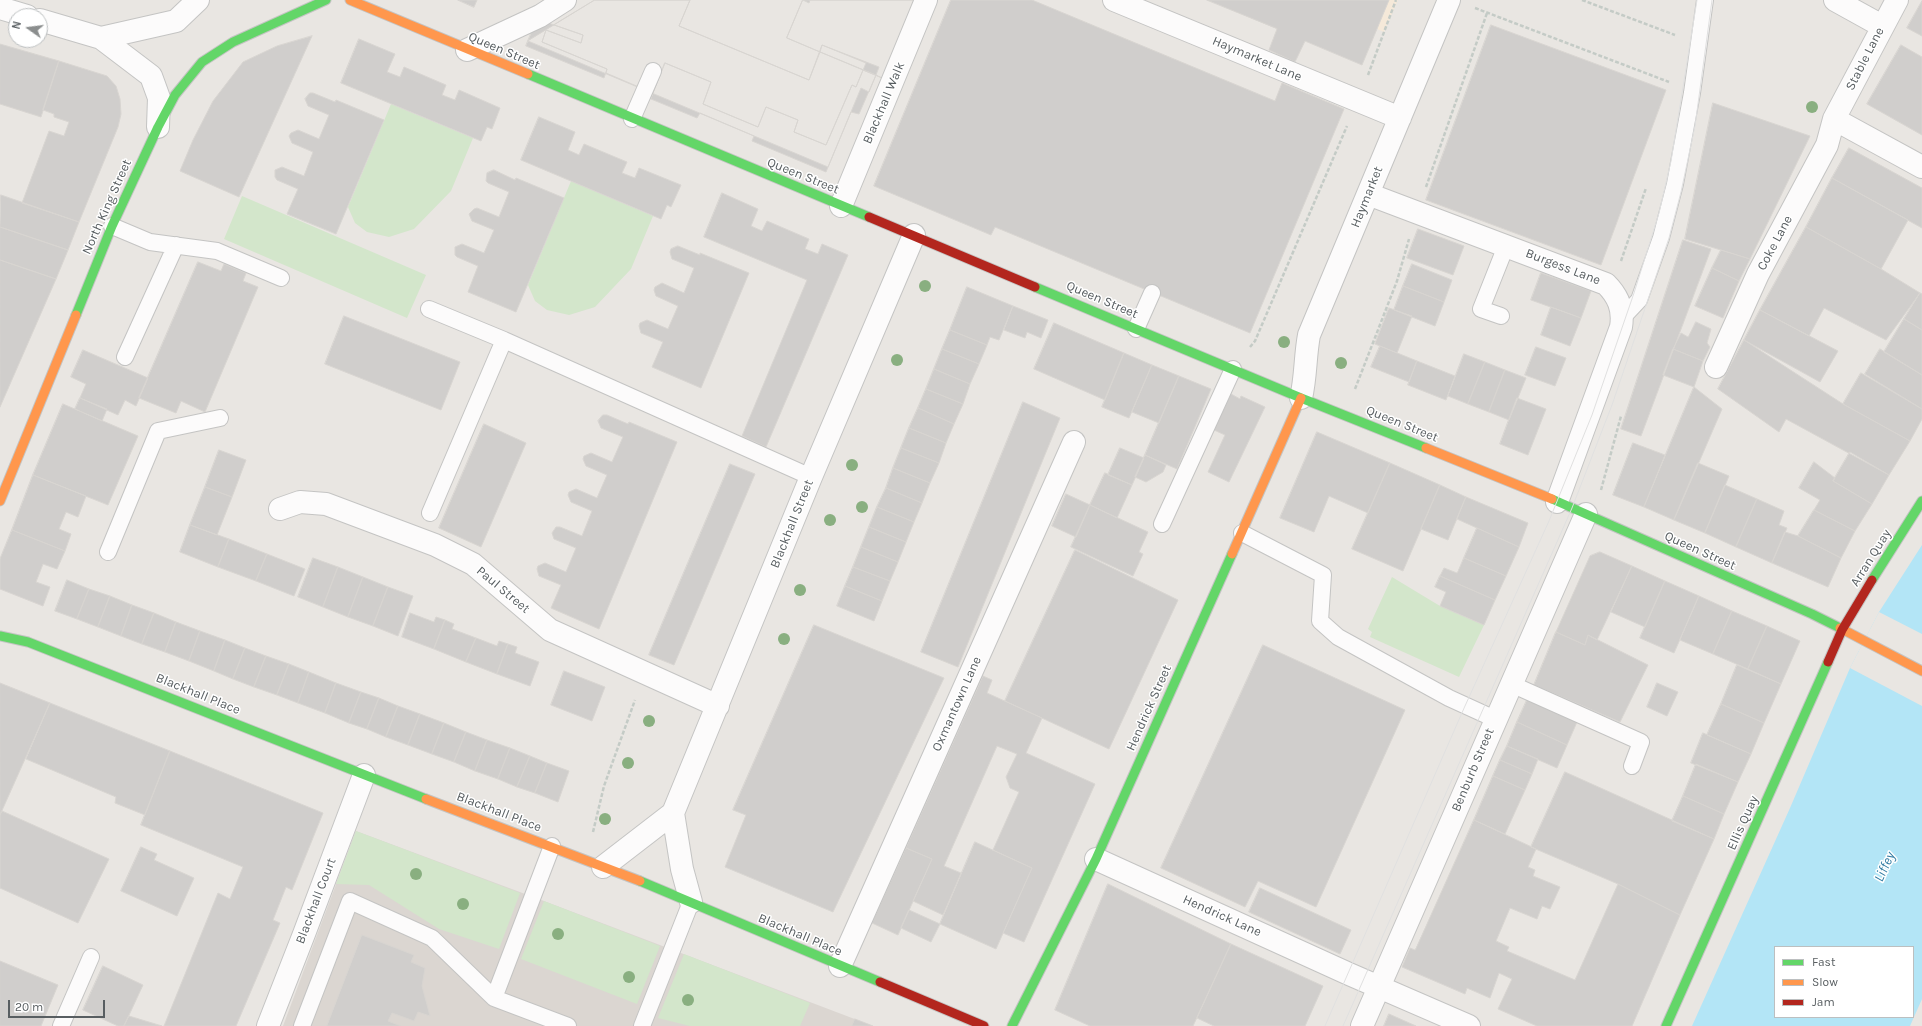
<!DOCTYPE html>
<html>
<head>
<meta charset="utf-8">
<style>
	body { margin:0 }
	#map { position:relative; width:1922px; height:1026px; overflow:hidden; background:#e9e6e2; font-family:Karla,sans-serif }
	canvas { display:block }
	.legend { position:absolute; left:1774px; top:946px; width:140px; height:72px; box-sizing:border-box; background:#fff; border:1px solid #bcbfc0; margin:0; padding:5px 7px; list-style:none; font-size:12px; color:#585e61 }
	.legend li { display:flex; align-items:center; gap:8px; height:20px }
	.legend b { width:20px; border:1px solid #bcbfc0 }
	.north { position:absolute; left:8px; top:8px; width:40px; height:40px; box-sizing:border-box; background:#fff; border:1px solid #bcbfc0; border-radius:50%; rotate:284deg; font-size:11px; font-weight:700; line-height:16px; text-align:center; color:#585e61 }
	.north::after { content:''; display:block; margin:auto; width:14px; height:18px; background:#8b8e8e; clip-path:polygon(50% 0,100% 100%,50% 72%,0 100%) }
	.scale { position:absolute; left:8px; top:1000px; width:97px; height:18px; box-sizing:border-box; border:2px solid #585e61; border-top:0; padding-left:5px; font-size:12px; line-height:14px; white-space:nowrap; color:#585e61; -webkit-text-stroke:3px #fff; paint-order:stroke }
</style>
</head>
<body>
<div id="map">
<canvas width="1922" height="1026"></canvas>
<ul class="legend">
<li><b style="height:5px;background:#63d668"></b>Fast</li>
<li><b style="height:5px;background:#ff974d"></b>Slow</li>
<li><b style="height:5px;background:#b3261e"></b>Jam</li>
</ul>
<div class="north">N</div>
<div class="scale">20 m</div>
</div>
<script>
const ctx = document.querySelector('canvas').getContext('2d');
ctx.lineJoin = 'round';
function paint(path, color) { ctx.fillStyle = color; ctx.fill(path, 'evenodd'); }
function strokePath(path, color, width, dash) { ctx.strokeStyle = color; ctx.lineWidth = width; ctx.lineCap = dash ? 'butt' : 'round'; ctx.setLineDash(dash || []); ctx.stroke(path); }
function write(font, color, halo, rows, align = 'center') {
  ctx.font = font + ' Karla,sans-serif'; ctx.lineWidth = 3; ctx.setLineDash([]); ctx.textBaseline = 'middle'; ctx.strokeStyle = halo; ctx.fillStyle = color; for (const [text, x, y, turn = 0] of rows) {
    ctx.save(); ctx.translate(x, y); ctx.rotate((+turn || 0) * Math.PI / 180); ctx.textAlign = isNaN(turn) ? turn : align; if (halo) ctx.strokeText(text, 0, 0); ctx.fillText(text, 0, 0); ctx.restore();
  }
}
paint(new Path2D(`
	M1311,0H1398L1384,32Z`), '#f5e9d9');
paint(new Path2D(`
	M356,831L544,901L873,1026H283Z`), '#dbd6d1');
paint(new Path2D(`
	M391,104L473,138L451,191L414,229L389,237L367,232L355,223L348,207Z
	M571,181L653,216L631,269L595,307L569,315L547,310L535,301L528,285Z
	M242,196L426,275L407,318L224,239Z
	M1392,577L1440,606L1484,625L1459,677L1370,637L1372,632L1368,629Z
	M356,831L520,893L499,949L439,929L369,885L336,884Z
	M544,901L660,946L637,1004L521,959Z
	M684,954L810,1003L800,1026H690L658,1018Z`), '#d3e6cb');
paint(new Path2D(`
	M1922,545V999L1910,1026H1692L1790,808L1850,668L1879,612ZM1775,947H1913V1017H1775Z`), '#b3e5f6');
paint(new Path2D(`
	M1879,612L1922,634V706L1850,668Z`), '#e9e6e2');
const building = new Path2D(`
	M458,0H477L474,7Z
	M595,0H690L679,26L809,80L820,52L876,75L869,92L861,88L828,167L528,41Z
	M595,0H690L679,26L809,80L822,45L866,63L856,87L852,85L826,145L794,132L798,120L766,107L758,127L703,104L711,82L665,63L653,93L606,73L607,69L542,42L546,30L581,43L583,35L554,25Z
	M803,0L809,3L810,0H915L882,78L876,75L879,67L822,45L820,52L787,38Z
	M803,0H915L882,78L787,38Z
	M951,0H1032L1275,101L1282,83L1344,109L1250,333L995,227L991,235L874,186Z
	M1207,0H1389L1362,65L1305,41L1295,62L1269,50L1277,29Z
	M1922,1V36L1907,28Z
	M537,19L583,35L581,43L546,30L542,42L607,69L604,78L526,46Z
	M1491,25L1666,90L1601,265L1426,200Z
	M312,36L239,197L180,171L193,140L213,101L243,62L277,46Z
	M359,39L395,54L387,72L400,77L404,67L446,85L442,95L455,100L459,90L500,108L492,129L487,127L481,141L341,83Z
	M0,44L59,61L41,117L0,104Z
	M1901,45L1922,57V135L1867,104Z
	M59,61L107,76L116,86L120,99L121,114L118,127L79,222L22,203L49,131L64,136L69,122L54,117V114L43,110Z
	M665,63L711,82L703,104L758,127L766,107L798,120L794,132L826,145L852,85L856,87L863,70L876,75L859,114L851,112L826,172L752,141L754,136L700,113L697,118L651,99Z
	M310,93H313L335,102L336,100L384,120L336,234L287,214L298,189L277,180L275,177V170L282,167L304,176L313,152L292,143L289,136L291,133L298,130L319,139L329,115L308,106L305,99Z
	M1713,103L1810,136L1750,259L1685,239Z
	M539,117L575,132L568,150L579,155L584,144L627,162L622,173L635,178L639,168L681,185L671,207L667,205L661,219L521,160Z
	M1849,148L1922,188V228L1832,178Z
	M494,170L515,180L516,178L564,198L516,312L468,292L478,266L457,257L455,255V247L462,244L484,253L494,230L472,221L469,214L474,209L477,208L499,217L509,192L488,183L486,181L487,173Z
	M1832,178L1908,220L1881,269L1806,227Z
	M722,193L758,209L751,226L762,231L767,221L809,239L805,249L818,254L822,244L848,255L766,447L742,436L807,280L704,237Z
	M1,195L79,222L68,250L0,227Z
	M0,227L68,250L56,279L0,260Z
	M1806,227L1881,269L1920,293L1886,340L1824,308L1809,336L1760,310Z
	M1418,229L1464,246L1453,275L1407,258Z
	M1683,240L1711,249L1641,436L1621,429Z
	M678,246L700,255V253L749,273L701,388L652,367L663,342L641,333L639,326L640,323L647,320L668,329L678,306L656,296L654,290L655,287L662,283L684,293L694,268L672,259L670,252L671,249Z
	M1721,250L1750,259L1739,281L1712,268Z
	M0,260L56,279L0,407Z
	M198,262L221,271L224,264L246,273L243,281L258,287L205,412L181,401L176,413L139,398Z
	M1412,264L1452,280L1444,302L1403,286Z
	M1712,268L1739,281L1723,318L1695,306Z
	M1541,273L1591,291L1581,318L1531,300Z
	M1403,286L1444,302L1435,326L1394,310Z
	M967,287L1013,306L999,340L990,337L987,345L950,330Z
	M1920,293L1922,294V330L1904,319Z
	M1013,306L1048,320L1041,338L1027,332L1025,338L1004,330Z
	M1551,307L1581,318L1570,346L1541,335Z
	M1389,308L1412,316L1397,353L1375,344Z
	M1760,310L1838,351L1820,382L1744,340Z
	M344,316L460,362L441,410L325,364Z
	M1904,319L1922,330V375L1884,352Z
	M1696,322L1711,329L1707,343L1710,347L1703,361L1673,349L1681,333L1688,337Z
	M1054,323L1124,353L1105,400L1034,369Z
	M950,330L987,345L979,364L942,349Z
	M1744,340L1843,404L1910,441L1889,475L1786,419L1779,432L1718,389Z
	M1380,346L1417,361L1409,382L1371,367Z
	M1536,347L1566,358L1555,386L1525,375Z
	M942,349L979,364L970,384L934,369Z
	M1673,349L1703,361L1694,387L1663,375Z
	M1880,349L1922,375V409L1865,374Z
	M83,350L148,378L136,406L125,400L118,415L80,398L86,384L71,377Z
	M1124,353L1152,365L1129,418L1102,407Z
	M1464,354L1485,362L1468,404L1448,396Z
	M1417,361L1455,376L1446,400L1408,385Z
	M1485,362L1505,370L1489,412L1468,404Z
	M1152,365L1179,376L1159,423L1132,412Z
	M934,369L970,384L963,404L926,389Z
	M1505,370L1526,378L1509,420L1489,412Z
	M1861,373L1922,409V419L1910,441L1843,404Z
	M1179,376L1211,389L1177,469L1145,455Z
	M1694,387L1722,409L1674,520L1644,507Z
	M926,389L963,404L954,424L918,408Z
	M1231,394L1240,399L1241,396L1265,407L1229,482L1208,472L1225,435L1214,430Z
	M80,398L107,409L102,421L75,409Z
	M1517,398L1546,409L1528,455L1500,444Z
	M1023,402L1060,418L958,667L921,652Z
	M63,404L138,436L108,505L33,475Z
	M918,408L954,424L946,443L909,428Z
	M603,415H607L628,424L629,422L677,442L599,629L551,608L561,585L539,576L537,569L538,566L545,563L566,572L576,548L554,539L552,533L556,527H560L582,536L592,511L571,502L568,495L569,492L576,489L597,498L607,475L586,466L583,459L584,456L591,453L612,462L623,437L601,428L598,421Z
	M484,424L526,443L481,547L439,528Z
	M909,428L946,443L939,463L901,448Z
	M1317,432L1390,463L1368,513L1329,496L1314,532L1280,518Z
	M1633,443L1665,455L1644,507L1613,495Z
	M901,448L939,463L930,483L893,468Z
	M1120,448L1144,458L1132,485L1108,475Z
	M219,450L246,460L232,497L205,487Z
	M1850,452L1889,475L1872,504L1833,481Z
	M1145,455L1166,465L1163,472L1146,482L1135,477Z
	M1814,462L1835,478L1833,481L1872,504L1855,531L1814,510L1820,500L1799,488Z
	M1390,463L1440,485L1403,571L1352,549Z
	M1698,463L1729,476L1705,533L1674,520Z
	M730,464L755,474L674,665L649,655Z
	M893,468L930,483L922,503L886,488Z
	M1105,473L1132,485L1117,518L1090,505Z
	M33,475L86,496L78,517L66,512L59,529L71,534L65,551L12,530Z
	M1440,485L1466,497L1448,540L1421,529Z
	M1725,485L1757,499L1736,547L1705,533Z
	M205,487L232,497L217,535L190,525Z
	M886,488L922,503L914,522L877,507Z
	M1066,494L1090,505L1076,537L1052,526Z
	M1466,497L1528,523L1519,547L1457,519Z
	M1757,499L1784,511L1779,525L1787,528L1772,563L1736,547Z
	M1090,505L1148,532L1139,552L1143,554L1133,576L1071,547Z
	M877,507L914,522L906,542L869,527Z
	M1814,510L1855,531L1841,558L1798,536Z
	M190,525L229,539L218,567L180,552Z
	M869,527L906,542L898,562L861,547Z
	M1477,528L1519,547L1506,576L1464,558Z
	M12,530L65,551L57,569L43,564L36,582L50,587L43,606L0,589V559Z
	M1785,532L1798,536L1841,558L1828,587L1772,563Z
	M229,539L267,554L256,581L218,567Z
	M861,547L898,562L890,581L853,567Z
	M1075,550L1178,600L1109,749L1005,701Z
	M1600,552L1632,566L1597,640L1588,635L1585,645L1556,632L1590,556Z
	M267,554L305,569L294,596L256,581Z
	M313,558L338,567L323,607L298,597Z
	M1464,558L1506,576L1495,600L1440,576L1444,568L1457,573Z
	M1632,566L1665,581L1645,627L1611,612Z
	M338,567L363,577L348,617L323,607Z
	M853,567L890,581L882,601L845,586Z
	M1440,576L1495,600L1484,625L1440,606L1446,592L1435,587Z
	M363,577L388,587L373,626L348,617Z
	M67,580L89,589L77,619L55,611Z
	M1665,581L1699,596L1674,653L1640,638Z
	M845,586L882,601L874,621L837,606Z
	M388,587L413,596L398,636L373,626Z
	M89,589L110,596L98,627L77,619Z
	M110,596L132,605L121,636L98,627Z
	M1699,596L1732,611L1713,654L1680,640Z
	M132,605L154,613L142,644L121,636Z
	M1732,611L1767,626L1748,669L1713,654Z
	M154,613L176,622L165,652L142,644Z
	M410,613L434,622L436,617L445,620L434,649L402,637Z
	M445,620L454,624L452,629L476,638L466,662L434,649Z
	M176,622L200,631L189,661L165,652Z
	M814,625L944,678L833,912L725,867L746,815L733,810Z
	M1767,626L1800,641L1781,684L1748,669Z
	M200,631L225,640L214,671L189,661Z
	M1556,632L1585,645L1588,635L1648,665L1620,722L1534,685Z
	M476,638L497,646L499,641L508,644L497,674L466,662Z
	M225,640L245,648L233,679L214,671Z
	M508,644L517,647L515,653L539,662L530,686L497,674Z
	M1263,645L1405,710L1316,907L1258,881L1245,907L1161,868Z
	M245,648L266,656L254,687L233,679Z
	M266,656L289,664L277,695L254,687Z
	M289,664L309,672L298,703L277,695Z
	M1737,665L1781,684L1764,723L1721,704Z
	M564,671L605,687L592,721L551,705Z
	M309,672L336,683L325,713L298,703Z
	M983,676L992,680L987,693L1042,718L1026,753L1095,784L1024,942L1003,933L1032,868L993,850L1019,792L1010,788L1006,777L1017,754L997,746L944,866L961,873L943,915L913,901L932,859L906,848Z
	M0,683L50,703L0,815Z
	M336,683L361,692L349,723L325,713Z
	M1657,683L1678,692L1667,716L1647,707Z
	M361,692L379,698L367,729L349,723Z
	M379,698L398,706L386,737L367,729Z
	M1527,700L1577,722L1567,745L1517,722Z
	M50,703L170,751L145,815L115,803L116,797L26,759Z
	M1721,704L1764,723L1751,754L1707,735Z
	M398,706L420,714L408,745L386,737Z
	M420,714L444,723L432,754L408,745Z
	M1517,722L1567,745L1557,768L1507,746Z
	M444,723L466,732L454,762L432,754Z
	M466,732L487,740L475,771L454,762Z
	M1703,733L1751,754L1738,782L1691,763Z
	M487,740L510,748L498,779L475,771Z
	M1507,746L1538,759L1532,774L1500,760Z
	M510,748L530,756L517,787L498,779Z
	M170,751L323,813L292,890L286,887L273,920L280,923L236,1026H164L218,893L230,899L243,867L141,825Z
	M530,756L547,763L535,793L517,787Z
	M1500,760L1532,774L1525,790L1493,776Z
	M547,763L569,771L558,802L535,793Z
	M1696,764L1738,782L1724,814L1683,796Z
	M1565,772L1714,839L1680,915L1618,884L1531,847Z
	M1493,776L1525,790L1505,834L1474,820Z
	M1683,796L1724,814L1714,839L1672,821Z
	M2,811L109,859L78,923L0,888V815Z
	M1474,820L1536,849L1528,867L1535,870L1533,876L1560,887L1550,909L1542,906L1537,919L1510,908L1496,941L1509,947L1507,951L1575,980L1618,884L1680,915L1632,1026H1537L1498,1009L1512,979L1499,973L1490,998L1467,988L1465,994L1402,967L1410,948L1415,950Z
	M975,842L1032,868L996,949L940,924Z
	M141,847L157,854L154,860L194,878L177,916L121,891Z
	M906,848L932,859L898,935L872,923Z
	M1108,884L1231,944L1193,1026H1090L1055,1010Z
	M1260,888L1351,930L1340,954L1249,912Z
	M909,910L940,924L931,942L901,928Z
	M362,935L414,955L411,962L425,968L422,986L430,1016L418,1012L414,1021L392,1013L388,1021L401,1026H327Z
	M1231,944L1323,986L1305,1026H1214L1197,1018Z
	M0,961L58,985L41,1026H0Z
	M103,966L143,985L124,1026H118L83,1010Z
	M1389,1014L1416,1026H1384Z
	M129,1016L162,1026H124Z
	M855,1019L873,1026H852Z`);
paint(building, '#d0cecc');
strokePath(building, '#d8d5d1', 1);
const lane = new Path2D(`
	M632,119L653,71
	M112,226L150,242L217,251L281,278
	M429,309L504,340L811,477
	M1501,316L1481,309L1506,246
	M1623,317L1639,300L1661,238L1675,184L1692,93L1705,0
	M1136,329L1152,293
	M125,357L176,245
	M430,513L504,340
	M1162,524L1233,369
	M1242,533L1323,575L1320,621L1338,637L1449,698L1495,719
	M108,552L158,431L220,418
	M1511,684L1641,742L1632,766
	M552,846L494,998L568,1026
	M61,1026L91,957
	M302,1026L350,901L432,938L494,998
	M642,1026L691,902`);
const street = new Path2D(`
	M1114,0L1400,118
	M1835,0L1882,26
	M0,8L27,16
	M40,20L101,38L151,76L159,98L158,127
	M101,38L176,21L198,0
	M467,50L540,16L565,0
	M1834,119L1922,167
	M1368,194L1606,284C1618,296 1624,309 1621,327L1557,502
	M841,206L926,0
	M1716,367L1758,274L1827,145L1834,119L1897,0
	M1301,398C1306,377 1305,356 1309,335L1449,0
	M280,509L300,502L326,504L435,545L473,564L550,630L718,706
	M673,813L682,869L691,902
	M1096,859L1349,974L1469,1026
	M603,867L673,813L811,477L914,235
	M840,966L1074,442
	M268,1026L304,934L364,775
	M1362,1026L1586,514`);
const fast = new Path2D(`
	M528,74L869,217
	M1035,287L1301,398L1426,448
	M76,315L112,226L158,127L175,95L202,62L233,42L326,0
	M1552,499L1812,614L1840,628
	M1872,580L1922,501
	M0,636L28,642L426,799
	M640,881L880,982
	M1012,1026L1096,859L1232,554
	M1666,1026L1828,662`);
const slow = new Path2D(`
	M350,0L528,74
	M1426,448L1552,499
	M0,501L76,315
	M1232,554L1301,398
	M1840,628L1922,671
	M426,799L640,881`);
const jam = new Path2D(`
	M869,217L1035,287
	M1828,662L1842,630L1872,580
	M880,982L984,1026`);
strokePath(lane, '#c4c4c3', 18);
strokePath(street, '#c4c4c3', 24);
strokePath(fast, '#c4c4c3', 11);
strokePath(slow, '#c4c4c3', 11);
strokePath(jam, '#c4c4c3', 11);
strokePath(new Path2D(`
	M1582,0L1675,35
	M1475,8L1669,82
	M1368,75L1396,0
	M1426,187L1487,13
	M1621,261L1646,188
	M1250,347L1255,341L1347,126
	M1355,389L1397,281L1409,239
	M1601,490L1621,416
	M593,832L604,786L635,700`), '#c4cbc6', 2.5, [4, 2]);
strokePath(lane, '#fcfbfb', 16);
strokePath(street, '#fcfbfb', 22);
strokePath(fast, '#63d668', 9);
strokePath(slow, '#ff974d', 9);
strokePath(jam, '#b3261e', 9);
strokePath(new Path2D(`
	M1325,1026L1465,706L1549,521L1592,415L1634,293L1659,213L1671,161L1697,0
	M1343,1026L1572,508L1612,405L1669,238L1681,192L1695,126L1712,0`), '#e0e0e0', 1);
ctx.fillStyle = '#89af80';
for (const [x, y] of [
	[1812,107],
	[925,286],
	[1284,342],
	[897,360],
	[1341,363],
	[852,465],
	[862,507],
	[830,520],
	[800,590],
	[784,639],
	[649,721],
	[628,763],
	[605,819],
	[416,874],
	[463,904],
	[558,934],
	[629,977],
	[688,1000]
]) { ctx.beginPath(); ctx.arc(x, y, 6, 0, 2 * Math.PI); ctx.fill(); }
write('13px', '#585e61', '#fff', [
	["Queen Street",504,51,23],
	["Haymarket Lane",1257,59,23],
	["Stable Lane",1865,59,-63],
	["Blackhall Walk",884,103,-67],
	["Queen Street",803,176,22],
	["Haymarket",1367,197,-68],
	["North King Street",107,207,-66],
	["Coke Lane",1775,243,-62],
	["Burgess Lane",1563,267,21],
	["Queen Street",1102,300,23],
	["Queen Street",1402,424,22],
	["Blackhall Street",792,524,-68],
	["Queen Street",1700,551,24],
	["Arran Quay",1871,558,-58],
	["Paul Street",503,590,40],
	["Blackhall Place",198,694,22],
	["Oxmantown Lane",957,704,-66],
	["Hendrick Street",1149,708,-66],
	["Benburb Street",1473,770,-67],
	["Blackhall Place",499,812,21],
	["Ellis Quay",1743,823,-66],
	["Blackhall Court",316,901,-69],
	["Hendrick Lane",1222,916,24],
	["Blackhall Place",800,935,23]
]);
write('italic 14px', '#327ca3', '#fff', [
	["Liffey",1885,867,-65]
]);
</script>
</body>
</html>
